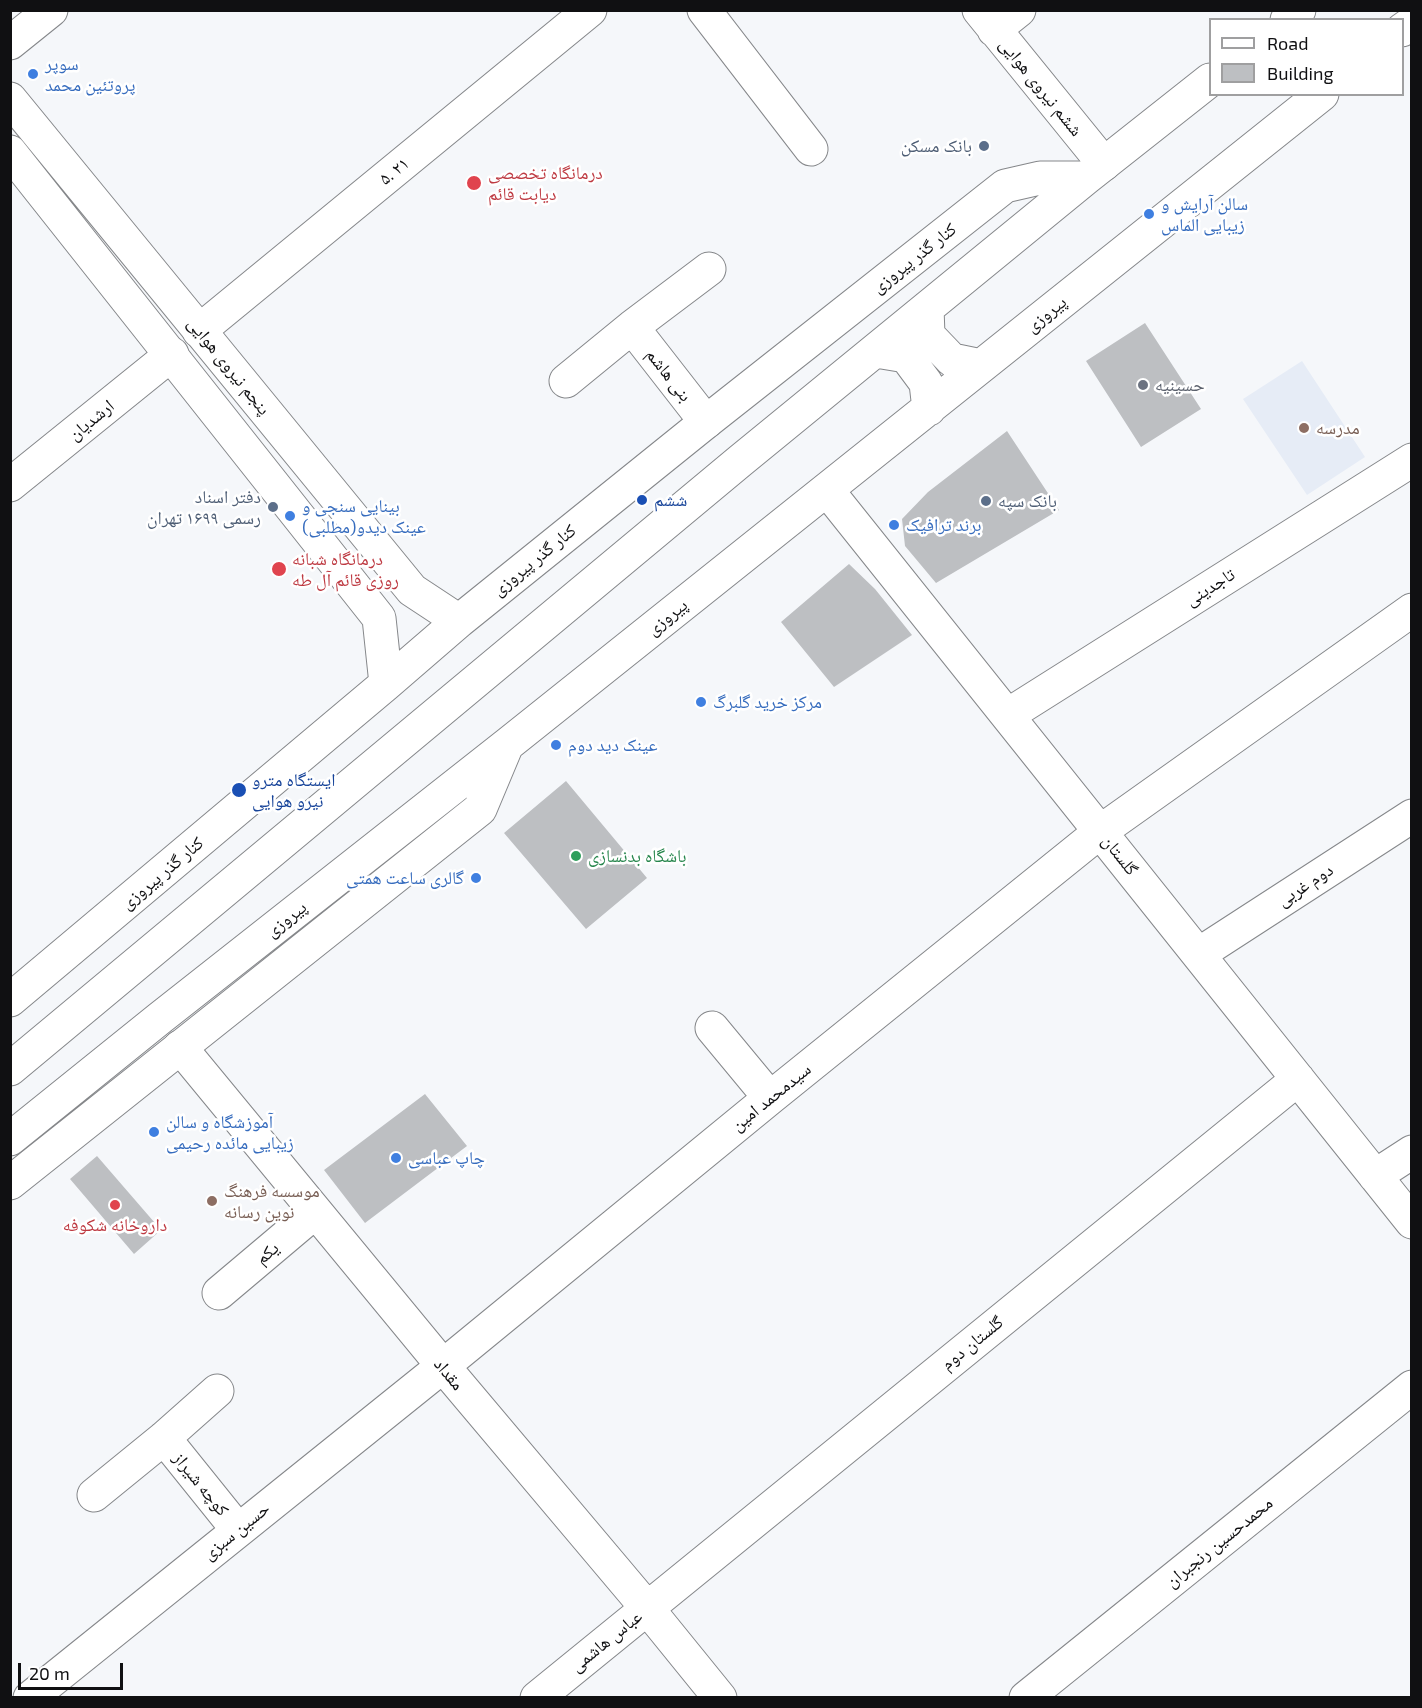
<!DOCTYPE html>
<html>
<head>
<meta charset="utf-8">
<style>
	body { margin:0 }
	#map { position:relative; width:1422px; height:1708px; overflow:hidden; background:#f5f7fa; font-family:"Exo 2",sans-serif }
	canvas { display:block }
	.frame { position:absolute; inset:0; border:12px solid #101012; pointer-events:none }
	.legend { position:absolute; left:1209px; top:18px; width:195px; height:78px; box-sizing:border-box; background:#fff; border:2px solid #9f9fa0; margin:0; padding:8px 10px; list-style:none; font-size:18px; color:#101012 }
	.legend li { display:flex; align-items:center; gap:12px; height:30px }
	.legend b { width:30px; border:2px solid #9f9fa0 }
	.scale { position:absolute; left:18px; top:1663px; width:105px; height:27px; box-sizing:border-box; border:3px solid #101012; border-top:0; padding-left:8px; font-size:18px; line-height:21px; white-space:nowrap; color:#101012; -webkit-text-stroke:4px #fff; paint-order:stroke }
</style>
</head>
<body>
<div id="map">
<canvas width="1422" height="1708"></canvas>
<div class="frame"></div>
<ul class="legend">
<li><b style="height:8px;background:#fff"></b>Road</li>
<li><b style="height:16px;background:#bdbfc2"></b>Building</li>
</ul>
<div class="scale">20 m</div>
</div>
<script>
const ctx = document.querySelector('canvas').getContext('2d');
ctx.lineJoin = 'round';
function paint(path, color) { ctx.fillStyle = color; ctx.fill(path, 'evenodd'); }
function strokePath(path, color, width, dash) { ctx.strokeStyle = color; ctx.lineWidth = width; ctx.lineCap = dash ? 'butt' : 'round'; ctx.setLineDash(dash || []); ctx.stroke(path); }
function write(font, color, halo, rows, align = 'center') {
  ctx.font = font + ' "Exo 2","Noto Naskh Arabic",sans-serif'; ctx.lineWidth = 5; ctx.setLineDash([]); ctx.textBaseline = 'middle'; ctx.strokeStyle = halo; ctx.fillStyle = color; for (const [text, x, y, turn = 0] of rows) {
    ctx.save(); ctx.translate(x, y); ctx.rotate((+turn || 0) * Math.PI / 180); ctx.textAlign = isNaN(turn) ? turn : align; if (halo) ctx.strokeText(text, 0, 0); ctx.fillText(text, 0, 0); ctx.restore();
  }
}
paint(new Path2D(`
	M1302,361L1365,457L1307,495L1243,399Z`), '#e6ecf6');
paint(new Path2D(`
	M1145,323L1201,409L1141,447L1086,361Z
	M1007,431L1059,510L936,583L905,546L902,519L928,492Z
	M849,564L875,589L912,635L834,687L781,622Z
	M566,781L647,878L586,929L504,833Z
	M425,1094L467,1146L365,1223L324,1170Z
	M97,1156L161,1230L134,1254L70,1179Z`), '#bdbfc2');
const minor = new Path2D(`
	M704,10L811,149
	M979,10L1104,164
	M994,30L1019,10
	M10,43L51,10
	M632,327L706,422
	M199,331L590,10
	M566,381L632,327L709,269
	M10,485L172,354
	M827,490L1412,1222
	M1008,715L1412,460
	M1199,954L1412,816
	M712,1028L770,1098
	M180,1047L443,1366L647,1608L720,1698
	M1375,1176L1412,1152
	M219,1293L315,1212
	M164,1438L238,1530
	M94,1495L164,1438L217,1391
	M30,1698L443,1366L770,1098L1101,831L1412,610
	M537,1698L1298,1079
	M1026,1698L1412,1387`);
const major = new Path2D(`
	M1287,20L1299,10
	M1402,30L1412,23
	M10,99L412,590L459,621
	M10,152L379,618L386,684
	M927,308L928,335L952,360L981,366
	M876,351L906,356L926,383L929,409
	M10,1000L386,684L459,621L706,422L1005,186L1040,178H1086
	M10,1069L740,461L1086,178L1210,80
	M10,1139L160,1018L508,744L1322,94
	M10,1183L480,809L506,747`);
strokePath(minor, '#85878a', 35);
strokePath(major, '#85878a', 35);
strokePath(minor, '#fff', 33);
strokePath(major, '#fff', 33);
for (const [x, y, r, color] of [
	[33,74,6,"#3f7fe0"],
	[984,146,6,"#5c6f8a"],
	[474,183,8,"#e0444e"],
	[1149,214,6,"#3f7fe0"],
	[1143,385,6,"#6b7280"],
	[1304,428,6,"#8d6e63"],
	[642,500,6,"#1a4fb4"],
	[986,501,6,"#5c6f8a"],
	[273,507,6,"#5c6f8a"],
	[290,516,6,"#3f7fe0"],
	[894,525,6,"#3f7fe0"],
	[279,569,8,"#e0444e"],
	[701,702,6,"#3f7fe0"],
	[556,745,6,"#3f7fe0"],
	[239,790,8,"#1a4fb4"],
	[576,856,6,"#2e9e5b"],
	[476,878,6,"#3f7fe0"],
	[154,1132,6,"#3f7fe0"],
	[396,1158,6,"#3f7fe0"],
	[212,1201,6,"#8d6e63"],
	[115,1205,6,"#e0444e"]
]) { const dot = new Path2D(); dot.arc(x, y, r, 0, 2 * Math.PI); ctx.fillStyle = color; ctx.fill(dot); strokePath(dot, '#fff', 2); }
write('18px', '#366cbe', '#fff', [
	["سوپر",45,64],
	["پروتئین محمد",45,85],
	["سالن آرایش و",1161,204],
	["زیبایی الماس",1161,225],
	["بینایی سنجی و",302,506],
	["عینک دیدو(مطلبی)",302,527],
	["برند ترافیک",906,525],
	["مرکز خرید گلبرگ",713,702],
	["عینک دید دوم",568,745],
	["گالری ساعت همتی",464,878,"right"],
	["آموزشگاه و سالن",166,1122],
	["زیبایی مائده رحیمی",166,1143],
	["چاپ عباسی",408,1158]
], 'left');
write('18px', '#101012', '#fff', [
	["ششم نیروی هوایی",1041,87,51],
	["۵. ۲۱",394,171,-39],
	["کنار گذر پیروزی",914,258,-38],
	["پیروزی",1046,314,-39],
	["پنجم نیروی هوایی",229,366,51],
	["بنی هاشم",669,375,52],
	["ارشدیان",91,420,-39],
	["کنار گذر پیروزی",534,560,-39],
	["تاجدینی",1210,587,-32],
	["پیروزی",667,617,-39],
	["گلستان",1120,855,52],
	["کنار گذر پیروزی",162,873,-40],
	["دوم غربی",1305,885,-33],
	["پیروزی",286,919,-38],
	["سیدمحمد امین",771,1097,-39],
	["یکم",267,1253,-40],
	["گلستان دوم",972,1343,-39],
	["مقداد",449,1374,50],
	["کوچه شیراز",201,1484,51],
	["حسین سبزی",236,1531,-39],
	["محمدحسین رنجبران",1219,1542,-39],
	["عباس هاشمی",606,1641,-39]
]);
write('18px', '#4e5e75', '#fff', [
	["بانک مسکن",972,146],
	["دفتر اسناد",261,497],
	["رسمی ۱۶۹۹ تهران",261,518],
	["بانک سپه",998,501,"left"]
], 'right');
write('18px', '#be3a42', '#fff', [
	["درمانگاه تخصصی",488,173],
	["دیابت قائم",488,194],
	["درمانگاه شبانه",292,559],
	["روزی قائم آل طه",292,580],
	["داروخانه شکوفه",115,1225,"center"]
], 'left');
write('18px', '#5b616d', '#fff', [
	["حسینیه",1155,385]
], 'left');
write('18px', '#785e54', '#fff', [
	["مدرسه",1316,428],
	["موسسه فرهنگ",224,1191],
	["نوین رسانه",224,1212]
], 'left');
write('18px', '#164399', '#fff', [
	["ششم",654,500],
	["ایستگاه مترو",252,780],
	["نیرو هوایی",252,801]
], 'left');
write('18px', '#27864d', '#fff', [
	["باشگاه بدنسازی",588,856]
], 'left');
</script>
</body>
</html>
